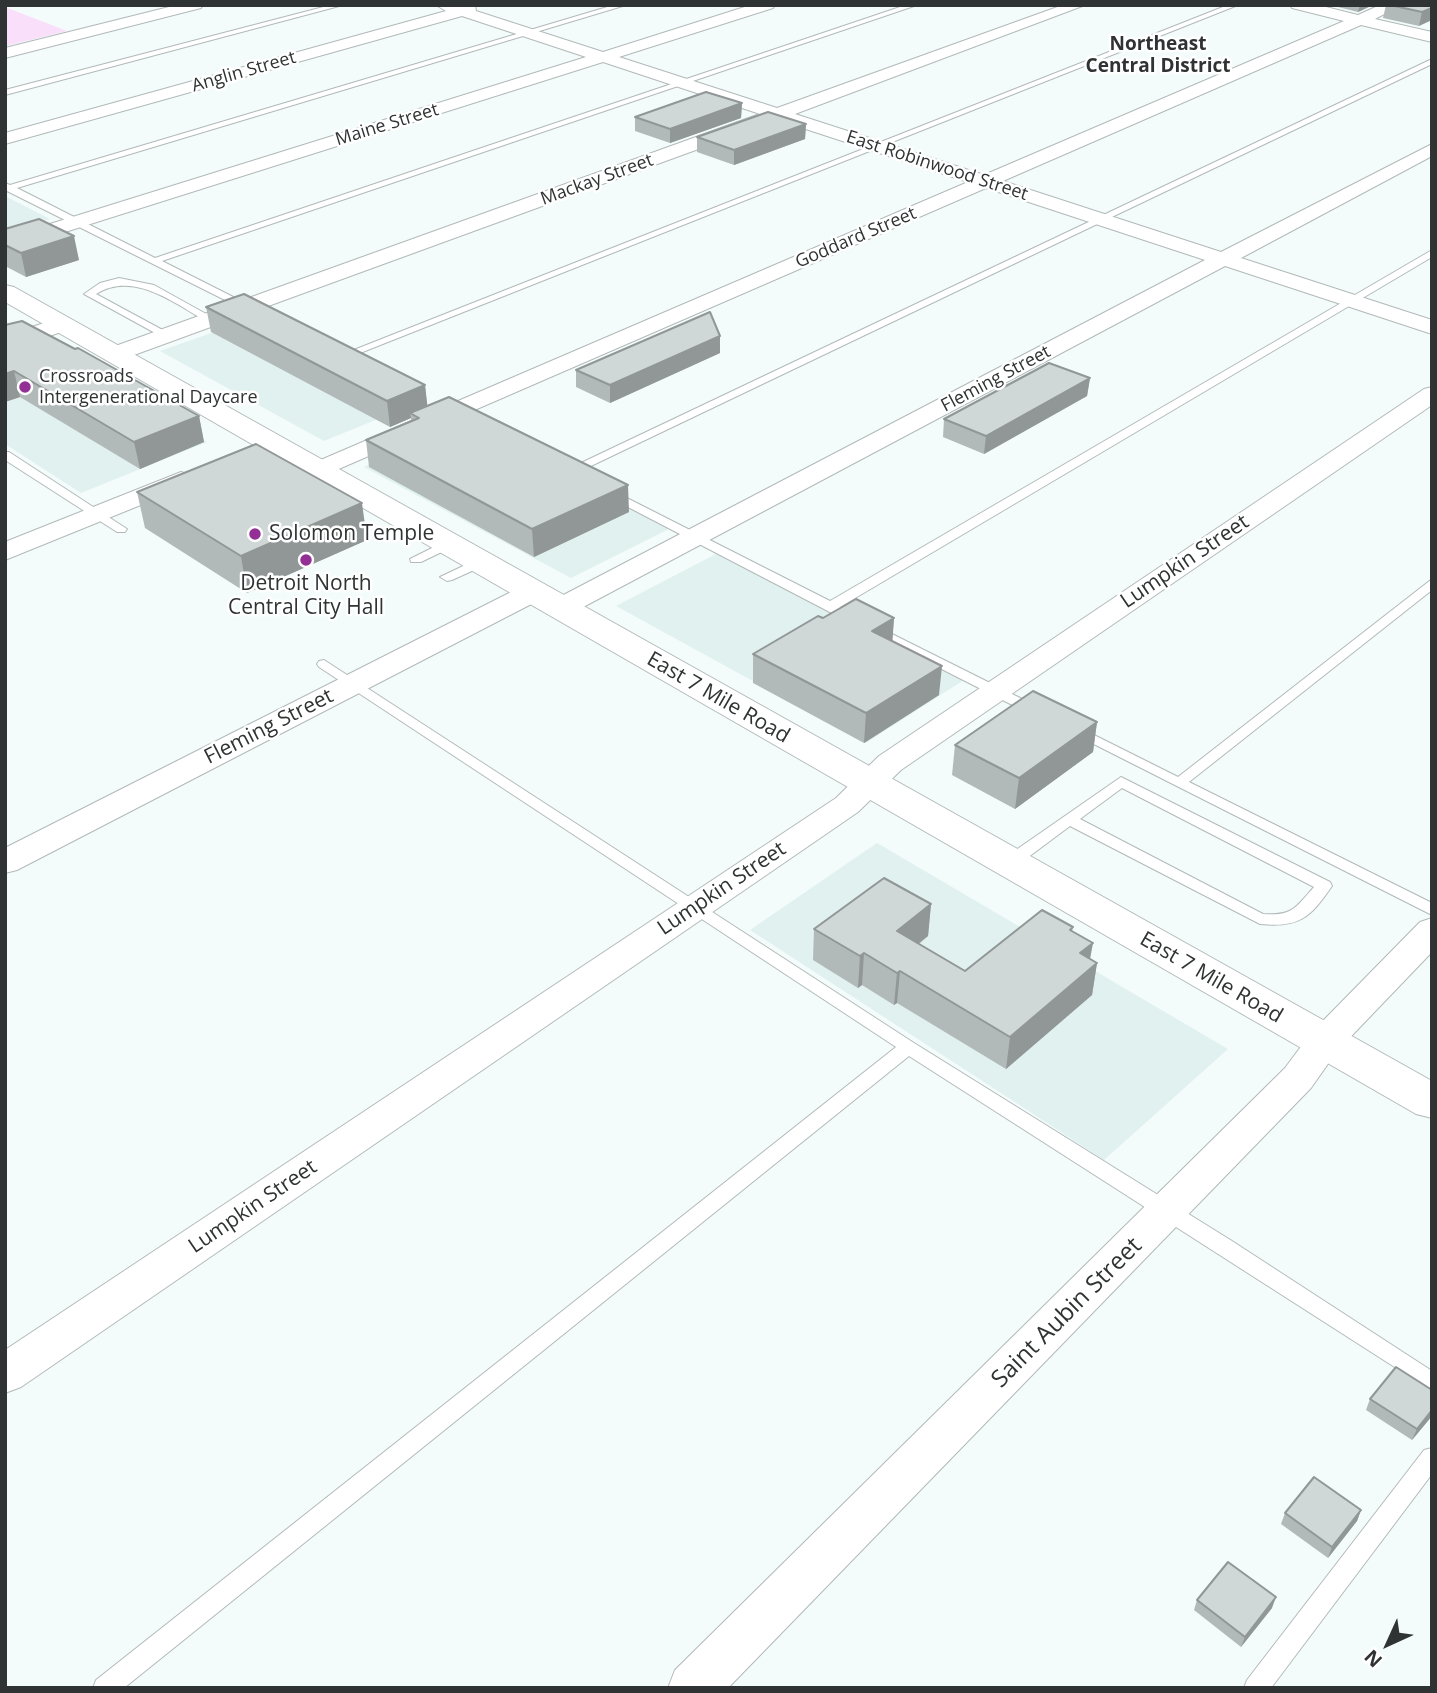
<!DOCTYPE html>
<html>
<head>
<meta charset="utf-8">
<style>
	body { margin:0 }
	#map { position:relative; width:1437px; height:1693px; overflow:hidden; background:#f3fbfb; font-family:"Open Sans",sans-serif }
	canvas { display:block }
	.frame { position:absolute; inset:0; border:7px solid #303333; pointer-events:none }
	.north { position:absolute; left:1353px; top:1609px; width:70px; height:70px; -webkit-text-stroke:5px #fff; paint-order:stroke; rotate:225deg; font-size:19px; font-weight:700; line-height:28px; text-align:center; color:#303333 }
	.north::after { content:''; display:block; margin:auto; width:24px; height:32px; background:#303333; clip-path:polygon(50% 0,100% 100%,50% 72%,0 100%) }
</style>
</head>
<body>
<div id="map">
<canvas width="1437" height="1693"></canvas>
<div class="frame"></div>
<div class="north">N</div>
</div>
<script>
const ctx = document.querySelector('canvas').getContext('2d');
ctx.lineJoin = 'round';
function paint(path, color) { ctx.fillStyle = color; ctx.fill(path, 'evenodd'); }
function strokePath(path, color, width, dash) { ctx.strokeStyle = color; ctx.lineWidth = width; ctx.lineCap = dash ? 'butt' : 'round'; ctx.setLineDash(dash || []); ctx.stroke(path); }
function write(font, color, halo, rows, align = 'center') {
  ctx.font = font + ' "Open Sans",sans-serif'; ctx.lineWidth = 5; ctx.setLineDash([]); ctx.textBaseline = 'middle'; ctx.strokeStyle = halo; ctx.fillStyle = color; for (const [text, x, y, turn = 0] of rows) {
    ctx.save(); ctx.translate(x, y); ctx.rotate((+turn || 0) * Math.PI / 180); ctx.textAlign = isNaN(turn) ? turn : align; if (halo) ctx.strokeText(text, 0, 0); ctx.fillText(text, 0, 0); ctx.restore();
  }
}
paint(new Path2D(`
	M5,196L50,219L5,232Z
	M251,319L417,403L324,441L160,351Z
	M44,350L207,442L81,493L5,444V363Z
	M462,425L671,528L571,578L364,467Z
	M716,554L964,680L866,743L616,606Z
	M877,843L1228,1049L1104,1160L750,930Z`), '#e0f1f0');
paint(new Path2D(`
	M5,7L67,31L5,46Z`), '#fadffa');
const service = new Path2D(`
	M331,5H343L5,95V90Z
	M614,5H626L17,188L155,258L906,5H917L162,261L251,306V310L247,311L5,190V183L10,185Z
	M1228,5H1238L345,359L336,357Z
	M1432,59V64L572,475H564L562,472Z
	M1432,250V257L840,607L859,616L861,619L859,622H849L603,494L605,491H613L830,601Z
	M119,278L154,285L217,320L208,322C175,304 134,270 96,294L170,334V338L166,339L84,294L100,283Z
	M5,452H9L127,529L125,532H117L5,460Z
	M448,540L452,541V547L421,562H411L410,559Z
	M480,558L486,562L485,565L452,580L447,581L440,577Z
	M1432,579V590L1189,782L1432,903V915L1070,732L1072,729H1082L1178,777Z
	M874,625L1040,708L1042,711L1035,715L1030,714L869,632L867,629Z
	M324,660L914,1043L1232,1241L1432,1371V1391L909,1056L124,1688H93L96,1680L896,1047L319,667L317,664L319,661Z
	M1121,777L1330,882L1332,886C1310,918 1299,928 1260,924L1070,826L1015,867H1003L1001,863L1003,859ZM1122,788L1314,887C1295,908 1293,916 1263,914L1080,819Z
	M1432,1448V1474L1271,1688H1244L1247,1680L1424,1450Z`);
const minor = new Path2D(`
	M177,5H203L201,8L5,58V48Z
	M436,5L475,6L476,11L603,52L751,5H775L773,8L619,57L777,108L1063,5H1085L795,114L984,175L1344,21L1292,8L1290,5H1318L1358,15L1380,5H1401L1375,19L1432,32V42L1361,25L1003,181L1221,252L1432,144V156L1241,258L1432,320V334L1225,266L570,614L560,616L550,614L546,608L550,602L1205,260L986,188L318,478L309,475L305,470L309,465L968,182L778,120L123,359H107L104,354L107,349L760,114L603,62L5,251V238L586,57L462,16L5,144V133L446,11Z
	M62,317L70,319L73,324L70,329L5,351V336Z
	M1432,387V405L901,770L858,812L21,1387L5,1393V1350L836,798L879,756L1424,389Z
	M181,472L190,475L194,480L190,485L5,560V542Z
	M533,584L543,586L547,592L543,598L17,870L5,873V848L523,586Z
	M1432,918V952L1337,1051L1311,1088L728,1688H668L675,1670L1285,1068L1311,1033L1420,922Z`);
const tertiary = new Path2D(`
	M5,285L14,287L1432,1081V1118L1416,1114L5,302Z`);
strokePath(service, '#b2b9b9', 2);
strokePath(minor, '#b2b9b9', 2);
strokePath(tertiary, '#b2b9b9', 2);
paint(service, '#fff');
paint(minor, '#fff');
paint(tertiary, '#fff');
paint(new Path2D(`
	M1330,5H1373L1358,12Z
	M1386,5H1432L1419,26L1383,18Z
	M742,103L741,118L670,143L635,131V117Z
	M806,124L805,139L734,165L697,152V137Z
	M5,229L79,260L26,277L5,266Z
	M206,307L425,385L427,406L629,512L534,557L369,467L366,440L411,421V418L390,427L211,332Z
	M5,325L199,416L204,442L140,469L20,397L5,402Z
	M720,336V353L610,403L576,387V370Z
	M1090,378L1087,396L984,454L943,437L944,419Z
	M137,492L367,540L247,593L145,528Z
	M823,618H894L892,641L939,695L864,743L753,683V654Z
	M1097,722L1093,752L1015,809L952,775L955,745Z
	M931,904L928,936L919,944L965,971L1073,927L1072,931L1090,959L1097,963L1092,995L1006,1069L897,1003L894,1005L862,985L858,988L813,960L814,929Z
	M1370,1399L1432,1416L1412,1440L1366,1410Z
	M1361,1510L1357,1521L1328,1558L1281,1524L1285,1513Z
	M1197,1600L1272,1608L1241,1647L1194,1610Z`), '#b2b9b9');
paint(new Path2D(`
	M1360,5H1373L1358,12Z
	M1432,8V20L1419,26L1422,12Z
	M742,103L741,118L670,143V129Z
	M806,124L805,139L734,165V150Z
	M74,236L79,260L26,277L21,253Z
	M720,336V353L610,403V385Z
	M14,371L20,397L5,402V374Z
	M1090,378L1087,396L984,454L986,436Z
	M425,385L428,411L410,413L411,418L390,427L387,401Z
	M199,416L204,442L140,469L134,442Z
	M628,485L629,512L534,557L532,529Z
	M362,503L367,540L247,593L241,556Z
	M894,618L892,647L872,631Z
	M942,666L939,695L864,743L866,713Z
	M1097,722L1093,752L1015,809L1019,778Z
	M931,904L928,936L894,962L897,931Z
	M1093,943L1088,970L1097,963L1092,995L1006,1069L1010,1037L1080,953Z
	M864,953L862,985L858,988L860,956Z
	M900,971L897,1003L894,1005L897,973Z
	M1432,1410V1416L1412,1440L1417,1429Z
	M1361,1510L1357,1521L1328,1558L1332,1547Z
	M1276,1597L1272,1608L1241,1647L1245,1637Z`), '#919696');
const building = new Path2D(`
	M1390,5H1432V8L1422,12Z
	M706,92L742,103L670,129L635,117Z
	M768,112L806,124L734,150L697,137Z
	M39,219L74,236L21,253L5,245V229Z
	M244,294L425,385L387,401L206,307Z
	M710,312L720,336L610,385L576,370Z
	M22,321L75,349L78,348L199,416L134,442L14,371L5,374V325Z
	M1049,363L1090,378L986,436L944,419Z
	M449,397L628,485L532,529L366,440L419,418L410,413Z
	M256,444L362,503L241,556L137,492Z
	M856,599L894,618L872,631L942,666L866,713L753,654L818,616L823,618Z
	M1033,691L1097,722L1019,778L955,745Z
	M884,878L931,904L897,931L965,971L1042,910L1073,927L1070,930L1093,943L1080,953L1097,963L1010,1037L900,971L897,973L864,953L860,956L814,929Z
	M1396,1367L1432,1390V1410L1417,1429L1370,1399Z
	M1314,1477L1361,1510L1332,1547L1285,1513Z
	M1228,1562L1276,1597L1245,1637L1197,1600Z`);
paint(building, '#cfd7d7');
strokePath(building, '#919696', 2);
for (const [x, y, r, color] of [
	[25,387,7,"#933096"],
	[255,534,7,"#933096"],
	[306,560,7,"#933096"]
]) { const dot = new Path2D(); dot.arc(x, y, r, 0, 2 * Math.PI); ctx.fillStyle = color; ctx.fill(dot); strokePath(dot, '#fff', 2.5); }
write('18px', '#303333', '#fff', [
	["Anglin Street",244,72,-16],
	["Maine Street",387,125,-17],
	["East Robinwood Street",937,166,18],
	["Mackay Street",597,180,-20],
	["Goddard Street",856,238,-23],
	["Fleming Street",996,379,-28]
]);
write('18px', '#303333', '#fff', [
	["Crossroads",39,377],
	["Intergenerational Daycare",39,398]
], 'left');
write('bold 19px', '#303333', '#fff', [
	["Northeast",1158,45],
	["Central District",1158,67]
]);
write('21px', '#303333', '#fff', [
	["Solomon Temple",269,534],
	["Detroit North",306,584,"center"],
	["Central City Hall",306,608,"center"]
], 'left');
write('21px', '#303333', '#fff', [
	["Lumpkin Street",1185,562,-34],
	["East 7 Mile Road",718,698,30],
	["Fleming Street",269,727,-27],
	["Lumpkin Street",722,889,-34],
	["East 7 Mile Road",1211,978,30],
	["Lumpkin Street",253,1207,-34]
]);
write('24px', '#303333', '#fff', [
	["Saint Aubin Street",1067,1313,-45]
]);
</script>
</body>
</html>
